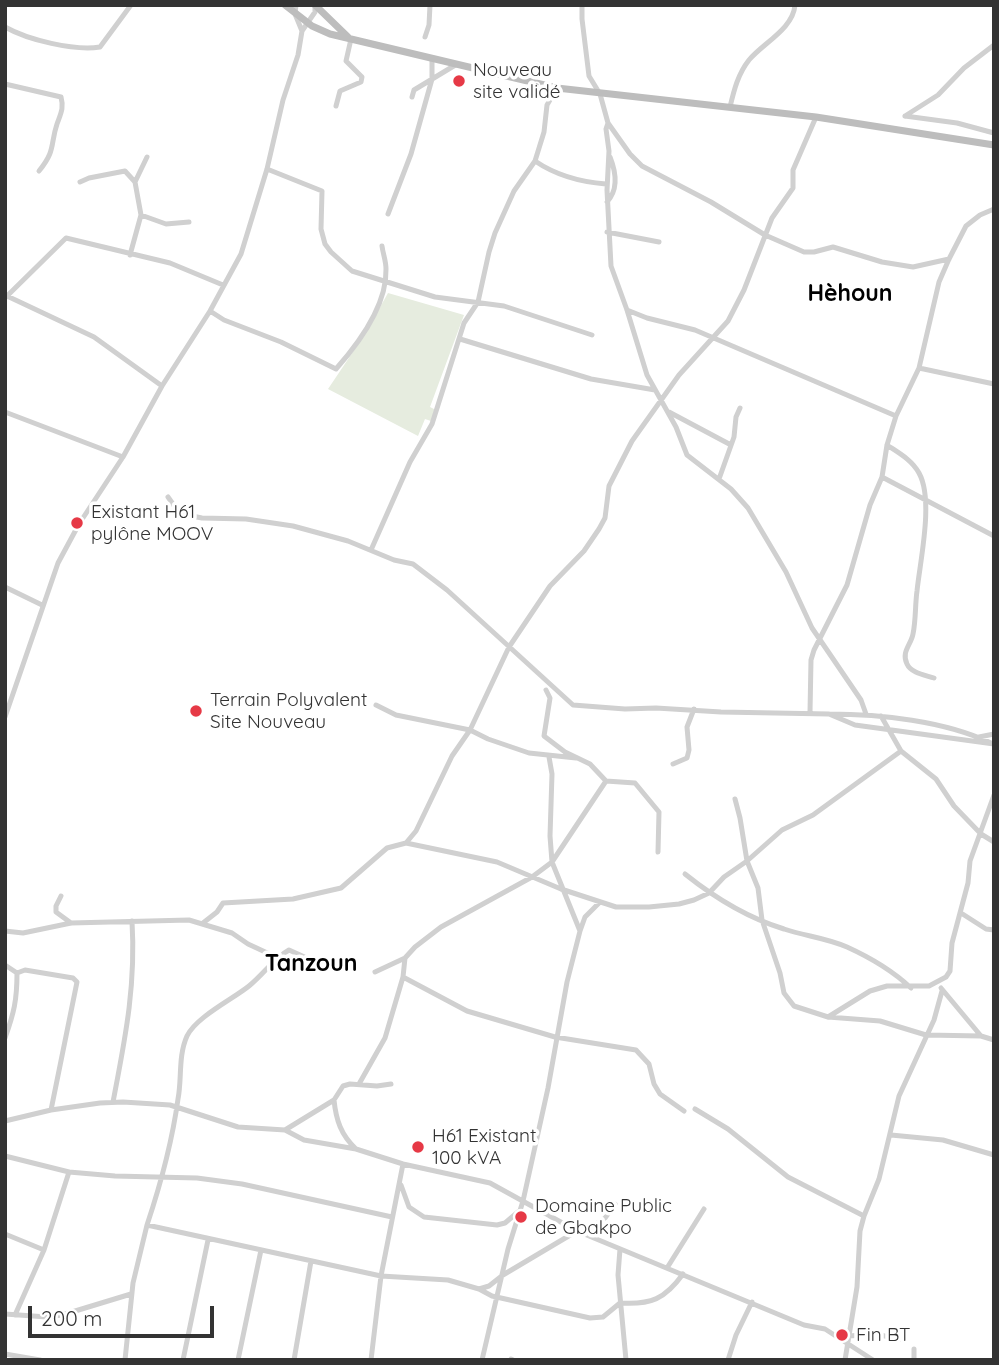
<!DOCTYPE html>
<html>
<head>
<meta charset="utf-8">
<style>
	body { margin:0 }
	#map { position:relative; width:999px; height:1365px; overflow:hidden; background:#fff; font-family:Quicksand,sans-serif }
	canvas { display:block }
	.frame { position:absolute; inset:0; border:7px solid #333; pointer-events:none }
	.scale { position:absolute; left:28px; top:1306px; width:186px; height:32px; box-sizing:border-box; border:4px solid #333; border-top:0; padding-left:9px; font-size:21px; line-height:24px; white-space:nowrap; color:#333; -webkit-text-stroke:5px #fff; paint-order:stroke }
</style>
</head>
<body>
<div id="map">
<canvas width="999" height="1365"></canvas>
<div class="frame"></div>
<div class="scale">200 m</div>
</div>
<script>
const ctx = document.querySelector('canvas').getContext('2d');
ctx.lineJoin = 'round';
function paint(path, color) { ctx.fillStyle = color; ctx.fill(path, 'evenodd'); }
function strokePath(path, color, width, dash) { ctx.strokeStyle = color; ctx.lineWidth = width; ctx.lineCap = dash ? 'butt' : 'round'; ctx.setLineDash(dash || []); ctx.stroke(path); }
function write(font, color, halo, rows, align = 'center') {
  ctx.font = font + ' Quicksand,sans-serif'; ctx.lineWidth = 7; ctx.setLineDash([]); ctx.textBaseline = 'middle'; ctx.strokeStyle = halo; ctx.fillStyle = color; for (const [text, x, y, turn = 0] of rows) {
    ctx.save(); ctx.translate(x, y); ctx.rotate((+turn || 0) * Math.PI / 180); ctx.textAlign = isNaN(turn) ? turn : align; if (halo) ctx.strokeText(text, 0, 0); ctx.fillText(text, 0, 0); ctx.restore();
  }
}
paint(new Path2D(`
	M388,293L464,315L430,407L436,410L431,421L425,419L418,436L328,389L365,334Z`), '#e6ecdf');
strokePath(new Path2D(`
	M582,5V19L589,76L600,94L608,123L606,129L609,151L607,190L611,266L627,310L647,375L676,427L687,455L731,489L748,508L786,572L812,628L861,700L866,714
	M5,27C28,40 74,51 100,47L131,5
	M302,31L315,12V5
	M425,37L429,25L430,5
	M5,84L61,97C64,108 61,113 57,124C50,145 56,150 39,171
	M412,97L414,90L457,64
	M336,106L340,91L361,82L362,77L346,61L351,39
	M730,107C734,90 738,74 749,60C763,43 793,29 795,5
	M905,116L938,95L964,68L994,45
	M905,116L957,123L994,133
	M608,123L630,154L642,166L711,202L765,235L804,252H814L833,247L882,262L913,267L949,259
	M535,161C557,176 580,182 606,184
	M267,169L322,191L321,229L325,244L331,252L352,271L435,297L504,306L592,335
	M80,182L89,178L125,171L135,182
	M607,202C619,189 616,172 610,157
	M388,214L411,154L432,79V59
	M141,215L166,224L189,222
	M607,232L659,242
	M130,255L141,215L135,182L147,157
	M7,296L94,337L162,386
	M5,298L66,238L170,263L223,285
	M627,310L647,318L695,330L896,416
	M210,311L224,320L281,342L336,369C359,343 387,304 386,269C386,261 383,254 382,246
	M460,339L591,379L655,390
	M919,368L994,384
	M5,412L123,457
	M669,412L731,445
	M887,445C899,453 912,460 919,473C934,500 920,561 917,591C915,605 916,620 913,634C911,645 901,652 907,664C911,673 925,675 934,678
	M882,477L994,536
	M719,479L734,437L736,417L740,408
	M168,497L175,507L187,515L202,518L246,519L293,526L348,541L394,560L413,564L447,590L573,705L625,709L656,708L721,712L829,714L855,725L994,744
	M371,550L410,462L432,424L464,323L478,302L489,252L495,233L514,191L535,161L544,132L547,105L557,88
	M5,587L42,605
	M546,690L550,698L544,736L565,752L590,764L606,781L635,783L659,812L658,852
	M376,705L396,715L470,730L488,739L529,753L576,758
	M810,712L811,660L814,650L847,585L870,505L882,477L887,445L896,416L919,368L939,282L949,259L966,226L980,215L994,209
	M829,714C880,714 945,721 991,743
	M881,716L901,751L936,779L954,806L981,834L994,842
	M5,717L58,563L79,524L123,457L162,386L210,311L241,254L267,169L283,100L298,55L302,31L295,14L296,5
	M979,737L994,734
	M673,764L687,758L689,750L687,727L694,709
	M735,799L740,818L747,861L758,888L762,920L780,973L784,993L794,1006L828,1017L880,1021L926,1035L981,1036L994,1040
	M406,843L416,831L452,756L470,730L509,647L550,586L584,551L599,529L605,518L609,486L632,441L679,375L728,321L744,290L772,218L793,188V170L816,117
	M685,874C715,898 748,918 784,929C805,936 827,938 847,947C869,957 893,971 911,988
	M61,896L56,906V912L71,923
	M961,913L986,929L994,930
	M203,923L217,912L223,903L293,899L341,888L387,848L406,843L497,862L561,889L616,907H649L679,904L694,900L709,893L724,877L747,861L782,830L813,815L901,751
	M5,931L23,933L71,923L189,920L232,933L248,944L276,957
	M580,931L585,917L599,903
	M5,965L17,973C17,1000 14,1013 5,1038
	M375,972L405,958
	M17,973L25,970L73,978L77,982L51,1110
	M403,977L467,1011L555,1037L636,1050L649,1064L654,1084L660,1094L684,1111
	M941,988L981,1036
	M828,1017L870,991L887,986H929L946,977L950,971L952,943L968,883L970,861L994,795
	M359,1084L385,1038L403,977L405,958L415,947L441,927L532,877L552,862L606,781
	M334,1100C336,1120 341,1135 356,1149
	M113,1102C125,1039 136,987 132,921
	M695,1109L728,1129L788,1177L864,1216
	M5,1121L51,1110L100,1103L123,1102L170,1105L238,1127L285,1130L304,1140L356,1149L403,1164L490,1183L577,1231L804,1325L825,1329L873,1360
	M285,1130L334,1100L343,1086L350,1084L377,1086L391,1084
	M891,1135L943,1140L994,1155
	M5,1156L69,1172L115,1176L197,1178L242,1184L392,1217
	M401,1185L409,1207L424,1217L497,1225L505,1223L518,1212
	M147,1225C161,1183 172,1143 178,1099C182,1079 178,1056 187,1036C196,1017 233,999 249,986C264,974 273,959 289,950L320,964L341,969
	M582,1233L605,1218L615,1204
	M5,1234L44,1250L69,1172
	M620,1249L618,1275L626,1360
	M667,1268L704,1209
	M479,1289L492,1296L590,1318L603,1317L620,1303C651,1305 665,1299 683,1274
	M5,1314L47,1317L62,1315L131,1294
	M15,1315L44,1250
	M849,1336L875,1334L904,1340
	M5,1354L40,1360
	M511,1359L513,1360
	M125,1360L133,1283L147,1225L381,1276L448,1280L479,1289L489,1286L503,1275L577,1231
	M183,1360L208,1240
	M238,1360L261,1250
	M294,1360L311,1261
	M371,1360L381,1276L403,1164
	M482,1360L508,1249L523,1201L548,1088L567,982L580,931L552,862L550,836L552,774L549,757
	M728,1360L736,1335L752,1302
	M845,1360L857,1287L860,1231L864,1216L879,1179L899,1096L934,1020L942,991
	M914,1360V1349`), '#d0d0d0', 5);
strokePath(new Path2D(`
	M285,5L312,26L330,34L557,88L816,117L994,145
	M315,5L348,37`), '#bdbdbd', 7);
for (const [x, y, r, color] of [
	[459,81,7,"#e63946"],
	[77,523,7,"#e63946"],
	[196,711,7,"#e63946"],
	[418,1147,7,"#e63946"],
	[521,1217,7,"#e63946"],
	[842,1335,7,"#e63946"]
]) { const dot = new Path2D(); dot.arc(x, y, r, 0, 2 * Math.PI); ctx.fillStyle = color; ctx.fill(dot); strokePath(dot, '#fff', 2.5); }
write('19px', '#333', '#fff', [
	["Nouveau",473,70],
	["site validé",473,92],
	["Existant H61",91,512],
	["pylône MOOV",91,534],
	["Terrain Polyvalent",210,700],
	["Site Nouveau",210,722],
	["H61 Existant",432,1136],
	["100 kVA",432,1158],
	["Domaine Public",535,1206],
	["de Gbakpo",535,1228],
	["Fin BT",856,1335]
], 'left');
write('bold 23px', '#000', '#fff', [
	["Hèhoun",850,294],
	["Tanzoun",311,964]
]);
</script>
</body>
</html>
